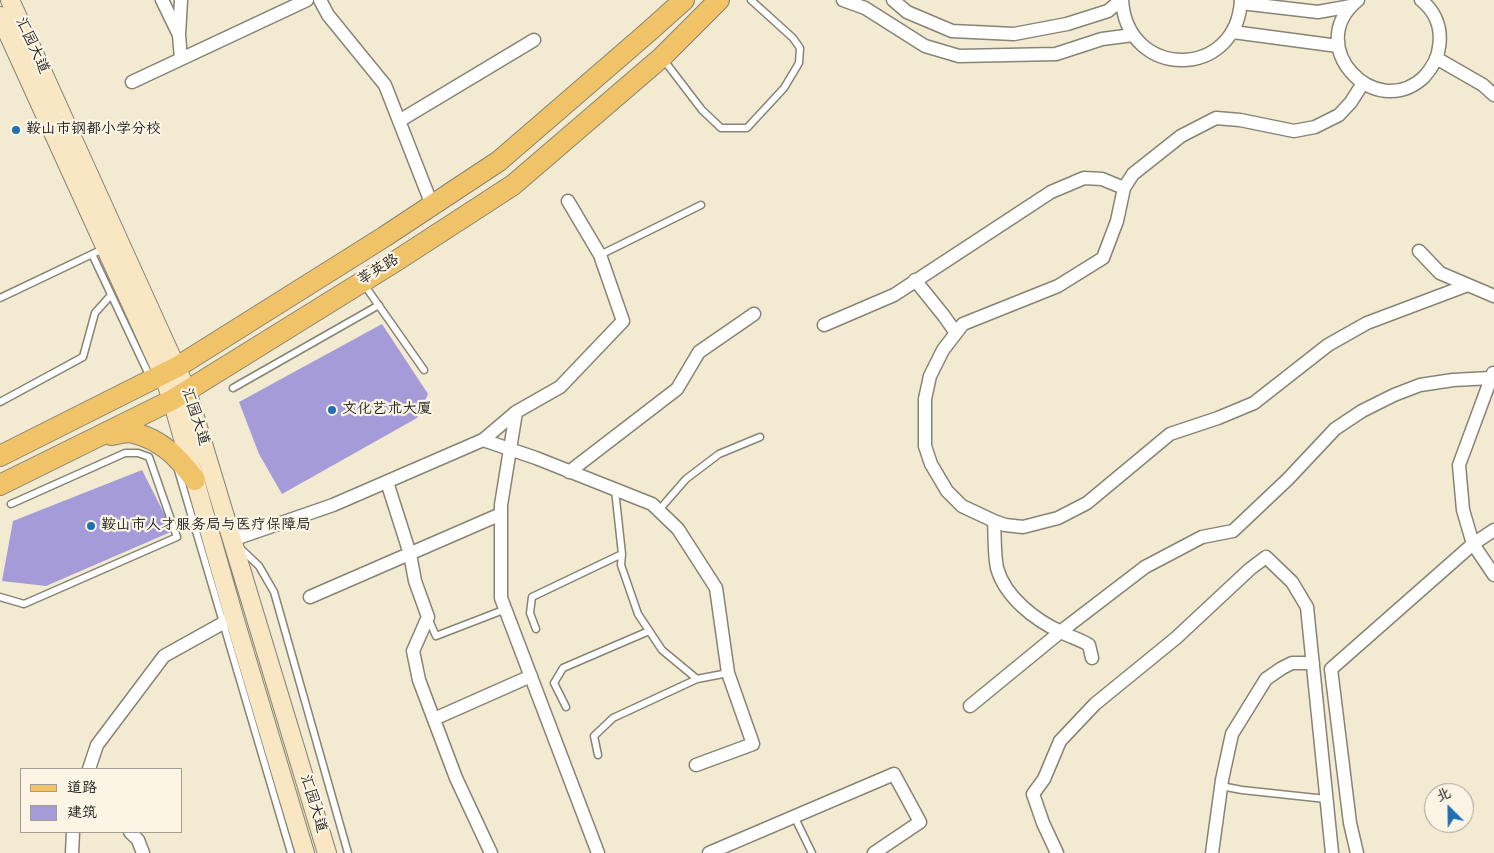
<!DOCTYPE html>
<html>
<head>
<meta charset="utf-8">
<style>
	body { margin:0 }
	#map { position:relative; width:1494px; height:853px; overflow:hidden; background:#f2ebd1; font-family:Kalam,"LXGW WenKai TC",sans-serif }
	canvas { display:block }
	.legend { position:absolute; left:20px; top:768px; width:162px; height:65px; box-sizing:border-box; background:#fcf5e5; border:1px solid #a29e95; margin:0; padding:6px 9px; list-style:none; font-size:15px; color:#1c1c1c }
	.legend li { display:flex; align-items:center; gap:10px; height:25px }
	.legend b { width:25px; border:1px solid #a29e95 }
	.north { position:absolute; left:1424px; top:783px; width:50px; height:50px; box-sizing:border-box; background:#fcf5e5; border:1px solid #a29e95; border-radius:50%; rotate:337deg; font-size:14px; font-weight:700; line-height:20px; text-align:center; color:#1c1c1c }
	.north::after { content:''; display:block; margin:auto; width:18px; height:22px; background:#1f6fb2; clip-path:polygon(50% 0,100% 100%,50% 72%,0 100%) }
</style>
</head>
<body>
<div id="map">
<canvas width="1494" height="853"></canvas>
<ul class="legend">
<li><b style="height:6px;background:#f1c369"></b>道路</li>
<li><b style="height:14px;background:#a49bd8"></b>建筑</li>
</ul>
<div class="north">北</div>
</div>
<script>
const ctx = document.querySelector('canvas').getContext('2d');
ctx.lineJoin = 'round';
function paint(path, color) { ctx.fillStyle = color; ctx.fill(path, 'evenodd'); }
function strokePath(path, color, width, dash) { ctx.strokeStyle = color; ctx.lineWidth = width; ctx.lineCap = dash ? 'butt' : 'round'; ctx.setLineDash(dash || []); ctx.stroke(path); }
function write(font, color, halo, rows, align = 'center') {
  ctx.font = font + ' Kalam,"LXGW WenKai TC",sans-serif'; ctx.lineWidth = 4.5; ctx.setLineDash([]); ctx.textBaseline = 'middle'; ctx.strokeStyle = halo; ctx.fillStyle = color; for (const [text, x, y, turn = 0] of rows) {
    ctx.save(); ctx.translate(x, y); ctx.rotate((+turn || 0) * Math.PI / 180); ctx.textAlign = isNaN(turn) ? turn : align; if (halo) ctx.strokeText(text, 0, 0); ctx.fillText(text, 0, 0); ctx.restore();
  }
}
paint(new Path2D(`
	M382,324L428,394L417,418L282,494L259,454L239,402Z
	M142,470L173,531L46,586L2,581L13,521Z`), '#a49bd8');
const service = new Path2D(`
	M663,59L702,110L721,128H747L784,88L799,63L800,48L793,38L751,0
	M92,254L150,377
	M600,255L701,205
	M363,283L424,370
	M0,298L105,248
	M233,388L379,305
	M0,402L83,357L95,313L111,295
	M178,470L291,853
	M615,490L622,554L621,565L638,614L662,650L697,679
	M659,510L686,479L719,454L760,437
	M239,547L259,566L274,592L348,853
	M0,597L24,604L177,537L149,457L138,453H125L11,504
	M428,618L436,636L506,609
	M536,629L530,613L532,597L622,554
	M566,707L554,683L563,668L649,631
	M598,755L594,736L613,718L697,679L728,673
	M1221,786L1242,790L1326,799
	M794,816L812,853`);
const minor = new Path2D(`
	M162,0L179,35
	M320,0L328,15L385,85L432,205
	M843,0L865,8L925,46L959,56L1056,54L1102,39L1133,35
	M893,0L907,12L952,31L1014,34L1067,24L1108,11L1121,0
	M1122,0C1127,80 1237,80 1241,0
	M1358,0C1302,45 1375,123 1424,77C1432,68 1438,59 1439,47C1442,29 1436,12 1421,0
	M1241,3L1318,12L1351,6
	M1233,32L1338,46
	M1436,58L1483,85L1494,95
	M181,59L179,35L181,0
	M132,82L307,0
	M1363,83L1351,102L1339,115L1315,127L1294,131L1240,120L1216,118L1181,136L1133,174L1124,188L1117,221L1103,258L1058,286L963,324L943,350L930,376L925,399V446L931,464L947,491L962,506L994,521L1005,525L1023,527L1058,518L1087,503L1170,434L1218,418L1254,403L1328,345L1367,323L1468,285
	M399,121L534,40
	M1419,251L1440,273L1494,296
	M915,280L944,316L956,333
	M824,325L894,295L1051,192L1084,178L1102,179L1124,188
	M1493,373L1459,465L1463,510L1473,544L1494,575
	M516,412L501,505V598L598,853
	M483,440L536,458L652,504L678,529L716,588L728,673L753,744L696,765
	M569,472L677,389L699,352L754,314
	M387,482L410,554L415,581L428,617L413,651L419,680L456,778L491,853
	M994,521C995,536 994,553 997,568C1005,597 1035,620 1061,632C1070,637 1080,639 1089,645L1092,658
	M232,540L333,505L483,440L516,412L560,387L623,321L600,255L568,201
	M310,597L501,514
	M970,706L1064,629L1145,567L1202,537L1233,531L1288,479L1335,429L1362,411L1394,395L1420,385L1453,380L1491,378
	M434,719L531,676
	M89,769L97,745L164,656L234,617
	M130,832L138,840L143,853
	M72,853L73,832
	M709,853L894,774L920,822L874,853
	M1057,853L1043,823L1033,794L1044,779L1060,741L1095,704L1176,638L1250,569L1266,557L1292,582L1307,607L1332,853
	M1212,853L1222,780L1232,734L1266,679L1282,668L1292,663H1313
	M1357,853L1350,823L1331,669L1473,544L1494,530`);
const secondary = new Path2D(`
	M10,0L187,391L327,853
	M0,16L163,374L172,400L234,617L305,853`);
const primary = new Path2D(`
	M111,435C118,434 128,431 134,433C162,440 179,458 195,480
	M0,456L177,367L384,237L499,161L646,34L684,0
	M0,485L172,400L396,261L513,185L662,57L719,0`);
strokePath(service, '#878476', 9);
strokePath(minor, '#878476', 15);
strokePath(secondary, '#878476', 20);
strokePath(primary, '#878476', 22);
strokePath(service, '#fff', 6);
strokePath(minor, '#fff', 12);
strokePath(secondary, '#f9e7c3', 18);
strokePath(primary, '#f1c369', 20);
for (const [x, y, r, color] of [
	[16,130,5,"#1f6fb2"],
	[332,410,5,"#1f6fb2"],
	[91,526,5,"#1f6fb2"]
]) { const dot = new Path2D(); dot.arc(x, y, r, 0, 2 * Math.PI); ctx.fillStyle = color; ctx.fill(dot); strokePath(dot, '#fcf5e5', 2); }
write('15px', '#1c1c1c', '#fcf5e5', [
	["汇园大道",31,46,65],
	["莘英路",379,271,-32],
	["汇园大道",194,417,72],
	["汇园大道",312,804,73]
]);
write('15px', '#1c1c1c', '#fcf5e5', [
	["鞍山市钢都小学分校",26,130],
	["文化艺术大厦",342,410],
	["鞍山市人才服务局与医疗保障局",101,526]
], 'left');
</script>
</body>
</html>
